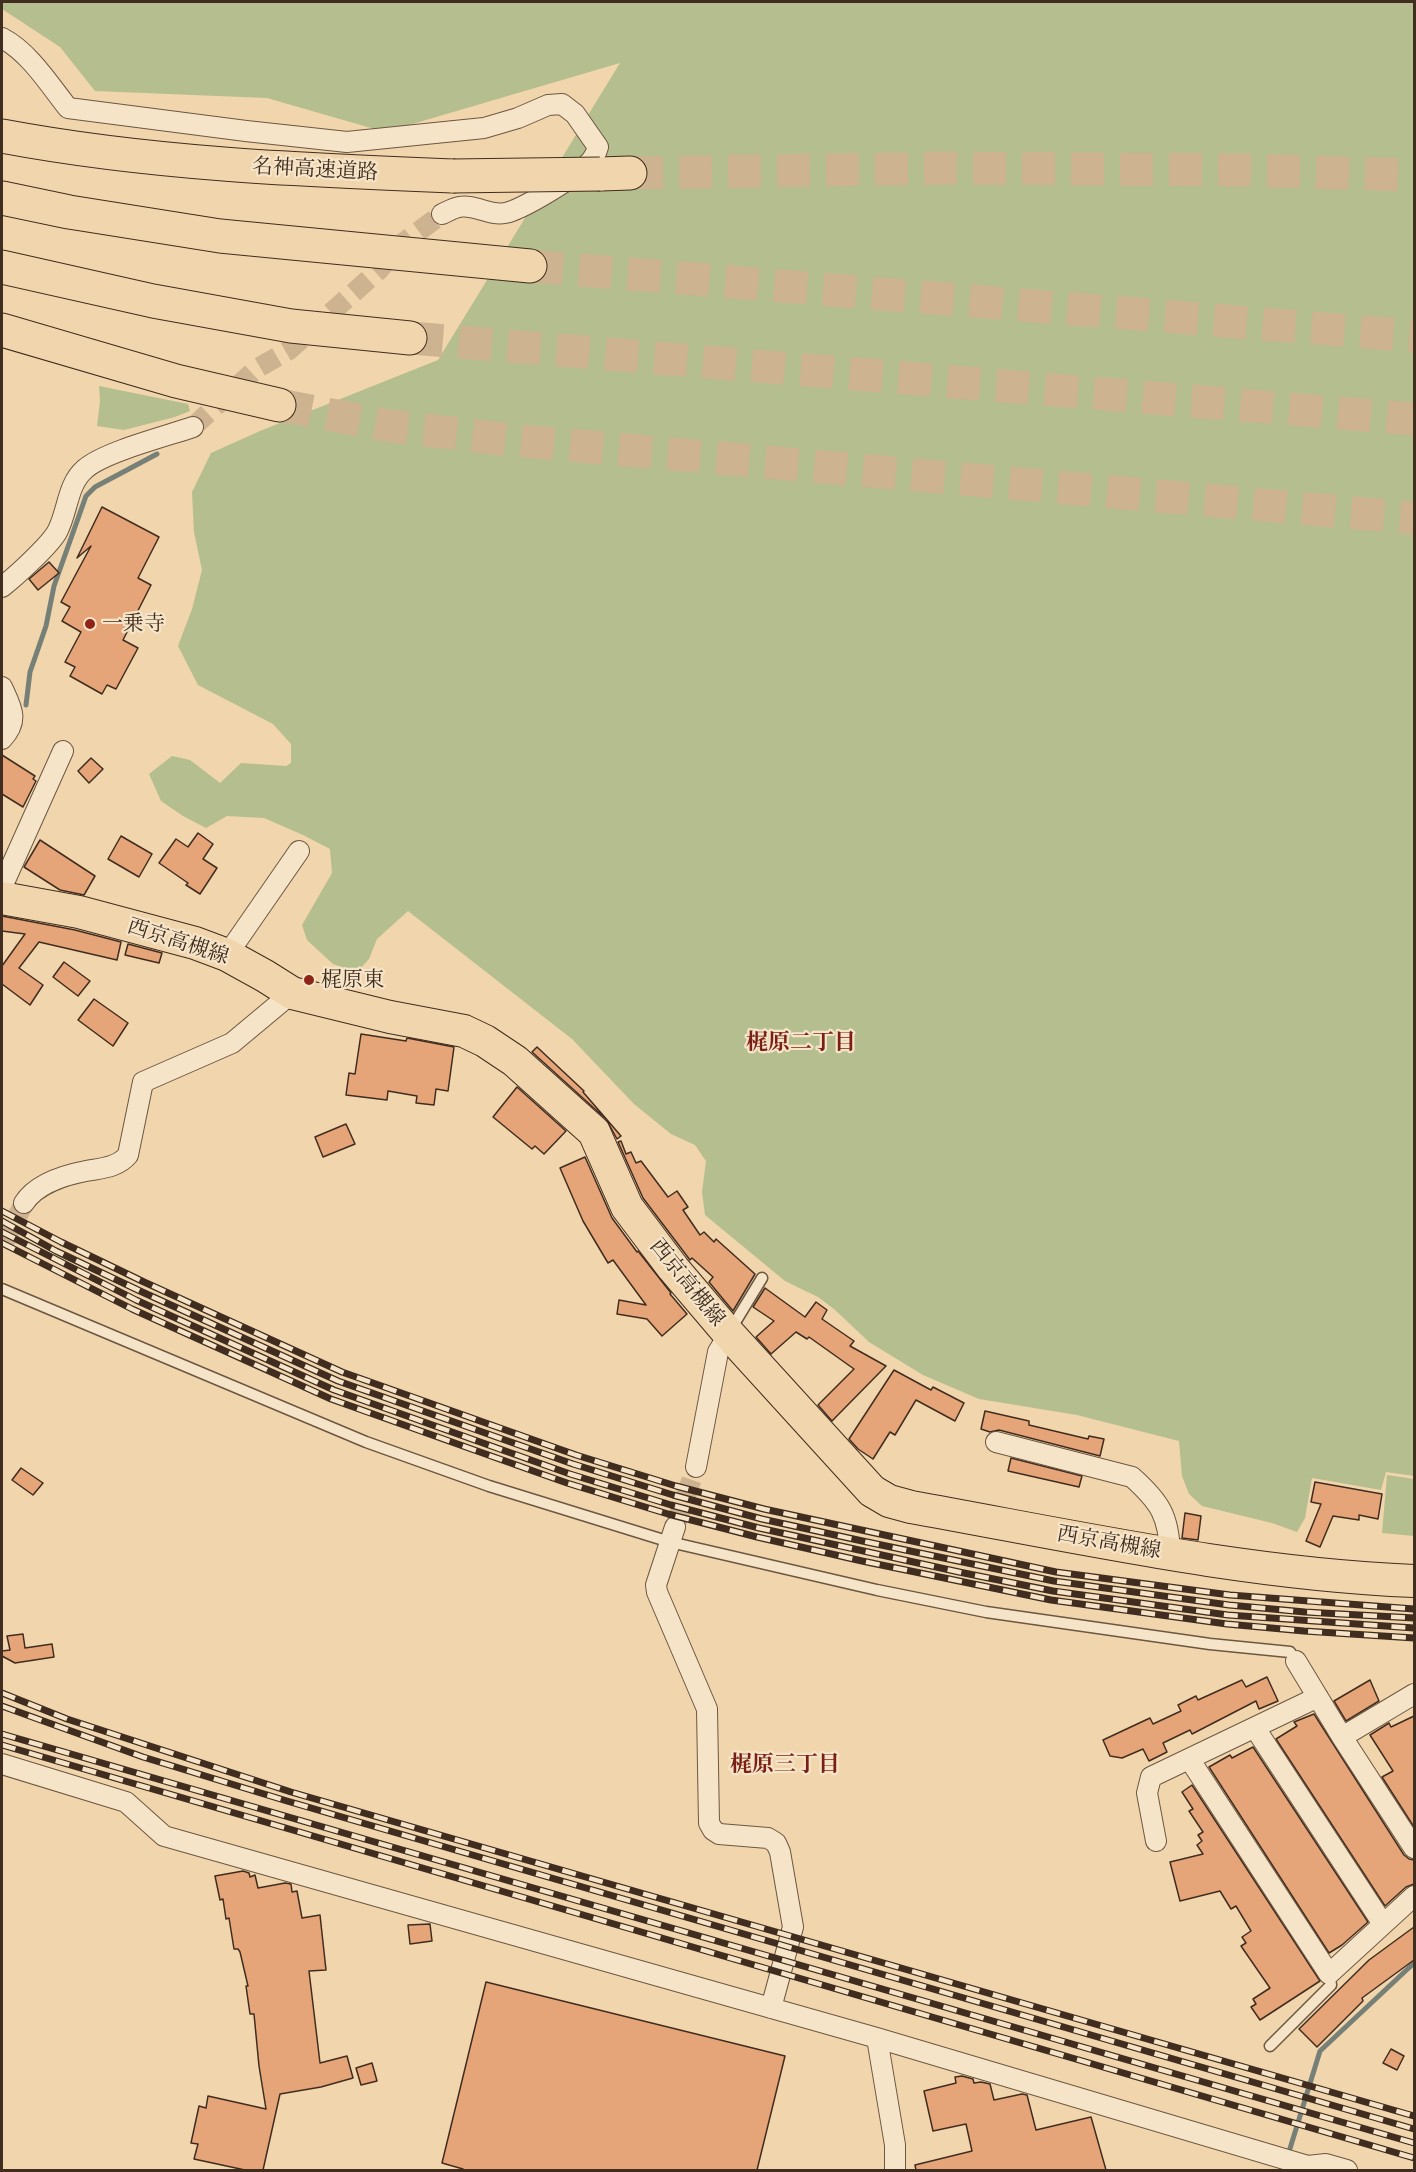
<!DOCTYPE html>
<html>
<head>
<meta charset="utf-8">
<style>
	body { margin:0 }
	#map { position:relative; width:1416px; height:2172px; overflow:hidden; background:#f1d5ac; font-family:"EB Garamond",serif }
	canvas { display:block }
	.frame { position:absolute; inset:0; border:3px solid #402d1f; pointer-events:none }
</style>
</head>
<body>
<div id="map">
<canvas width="1416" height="2172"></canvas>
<div class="frame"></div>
</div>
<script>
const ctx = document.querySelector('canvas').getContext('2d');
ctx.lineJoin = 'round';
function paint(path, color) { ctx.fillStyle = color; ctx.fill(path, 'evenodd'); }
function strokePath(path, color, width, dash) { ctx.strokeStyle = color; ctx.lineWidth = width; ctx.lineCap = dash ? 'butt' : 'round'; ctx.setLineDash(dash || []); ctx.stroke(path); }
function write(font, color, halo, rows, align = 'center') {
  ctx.font = font + ' "EB Garamond","Noto Serif JP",serif'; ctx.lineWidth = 4.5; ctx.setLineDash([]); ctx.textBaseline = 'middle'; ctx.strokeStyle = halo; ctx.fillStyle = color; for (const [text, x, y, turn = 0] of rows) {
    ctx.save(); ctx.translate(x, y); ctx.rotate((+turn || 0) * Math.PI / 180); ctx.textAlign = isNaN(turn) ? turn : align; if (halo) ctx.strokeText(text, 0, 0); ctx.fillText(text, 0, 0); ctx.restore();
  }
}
paint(new Path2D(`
	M2,2H1414V1476L1386,1472L1381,1490L1312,1478L1305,1518L1297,1532L1272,1523L1202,1506L1189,1494L1182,1476L1179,1441L1077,1415L979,1399L923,1375L869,1342L834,1309L818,1297L785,1281L705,1215L702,1192L706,1161L695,1145L671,1134L634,1104L572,1039L408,911L377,939L369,959L357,972L333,964L307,940L302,925L332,873L330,849L303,835L264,818L227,816L206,828L183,816L161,801L149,774L172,756L190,760L220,783L241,763L286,766L291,763V744L273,724L198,685L178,646L192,609L202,570L194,532L192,492L211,453L260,431L438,360L620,63L385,132L267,98L95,91L60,47L2,9Z
	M99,386L188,404L190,411L175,417L124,430L97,426L100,401Z
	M1387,1475L1414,1479V1536L1382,1533Z`), '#b4be8e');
strokePath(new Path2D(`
	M26,705L30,672L46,626L54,586L86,496L95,487L157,454
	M1288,2155L1320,2051L1414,1963`), '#778077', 5);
const building = new Path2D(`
	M102,507L159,537L138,578L151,585L123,640L138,648L116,689L107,685L102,694L70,676L75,667L65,662L81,632L62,621L70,607L61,602L91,546L77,558Z
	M49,562L59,573L38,590L29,579Z
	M2,755L35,776L33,779L36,781L23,807L2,794Z
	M91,758L103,769L89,783L78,771Z
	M198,833L213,844L203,859L217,868L200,894L186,885L188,883L159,863L176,839L188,847Z
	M121,836L152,854L139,877L108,859Z
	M40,840L95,876L84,895L60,890L24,867Z
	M2,916L75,930L121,942L117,960L39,942L19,968L43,985L30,1005L2,984V966L25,934L2,931Z
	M128,944L162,953L159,963L125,955Z
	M64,962L90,981L78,996L53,977Z
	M94,999L128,1023L113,1046L78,1020Z
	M361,1034L406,1041L407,1038L454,1047L448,1091L436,1089L434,1105L416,1103L417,1096L388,1091L387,1100L346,1095L349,1073L355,1074Z
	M537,1047L584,1091L583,1092L621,1136L617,1139L606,1119L532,1052Z
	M517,1087L566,1131L544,1154L535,1146L532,1149L493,1117Z
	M346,1124L355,1144L323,1157L315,1137Z
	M621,1141L626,1154L631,1152L636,1163L641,1161L668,1197L677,1191L688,1207L683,1210L700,1235L704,1232L714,1242L716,1239L755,1274L733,1311L709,1282L713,1277L692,1258L690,1260L643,1198L618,1142Z
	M585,1157L612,1218L637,1252L638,1251L671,1293L670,1294L687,1314L662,1336L647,1319L617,1314L619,1300L646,1305L613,1260L608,1263L583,1221L560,1168Z
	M765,1288L805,1317L816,1302L827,1310L822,1319L854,1341L850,1346L886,1366L832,1421L818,1405L854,1369L809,1337L807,1339L796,1332L771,1354L756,1337L774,1321L753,1307Z
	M894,1370L931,1390L933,1387L964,1403L955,1421L916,1400L895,1435L890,1432L873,1459L858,1449L849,1439Z
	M985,1411L1029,1421V1425L1088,1439L1089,1436L1104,1439L1100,1456L999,1430L990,1432L981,1429Z
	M1011,1458L1082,1476L1079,1487L1008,1471Z
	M21,1468L43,1483L33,1495L12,1480Z
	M1315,1482L1382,1494L1378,1519L1359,1515V1520L1333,1516L1320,1547L1306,1541L1321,1504L1311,1502Z
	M1185,1513L1201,1516L1198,1540L1182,1538Z
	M23,1634L25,1648L52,1644L54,1657L15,1663L2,1656V1651L10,1650L7,1636Z
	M1267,1677L1278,1701L1259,1709L1256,1701L1192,1734L1190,1730L1163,1743L1167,1752L1149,1761L1143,1749L1122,1758L1110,1756L1103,1740L1150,1718L1153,1724L1181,1711L1178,1705L1196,1696L1198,1700L1242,1680L1246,1687Z
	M1370,1680L1379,1701L1346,1721L1334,1701Z
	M1314,1714L1404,1855L1409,1859L1414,1860V1884L1406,1887L1385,1906L1276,1739L1297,1726L1294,1722Z
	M1414,1716V1827L1382,1777L1393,1771L1370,1735L1389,1723L1391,1727Z
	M1253,1747L1368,1922L1342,1945L1329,1953L1209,1767L1230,1755L1232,1758Z
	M1192,1785L1320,1981L1260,2020L1251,2007L1256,2004L1253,1999L1270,1988L1241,1946L1246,1943L1242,1937L1251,1931L1236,1906L1231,1909L1220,1891L1180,1901L1170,1862L1203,1854L1197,1845L1202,1841L1198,1835L1203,1832L1189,1811L1193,1809L1182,1792Z
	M243,1871L249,1873L250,1877L255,1875L258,1888L285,1883L291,1884L292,1892L297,1891L302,1918L320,1915L326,1970L309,1971L320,2063L347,2056L353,2078L321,2087L280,2094L263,2170H245L194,2159L198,2144L191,2143L199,2106L206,2108L208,2096L266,2109L259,2066L254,2014H250L246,1986H248L240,1952L238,1949H234L229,1918L226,1919L223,1899L220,1900L215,1876Z
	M430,1924L432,1941L410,1944L408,1925Z
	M1414,1927V1960L1362,1998L1363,2001L1317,2047L1299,2029L1369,1960Z
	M486,1982L785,2056L757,2170H463V2169L442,2163Z
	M1391,2049L1404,2056L1397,2070L1383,2063Z
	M372,2063L377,2081L361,2085L356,2068Z
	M962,2076L973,2079L974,2083L981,2082L990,2084L994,2100L1022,2094L1027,2095L1036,2130L1091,2117L1106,2170H916L915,2165L972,2151L966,2124L933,2131L924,2091L956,2083L955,2077Z`);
paint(building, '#e6a479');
strokePath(building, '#402d1f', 1.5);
strokePath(new Path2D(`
	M193,427L256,369L289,350L379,270L400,245L442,214
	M2,1247L24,1203
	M675,1527L696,1467`), '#ceb390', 20, [20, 10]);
strokePath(new Path2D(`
	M630,173L951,168L1239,170L1414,175
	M530,266L1414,336
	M410,338L1414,419
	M279,405L390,426L511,440L1414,518`), '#ceb390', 33, [33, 16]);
const service = new Path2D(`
	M2,1289L366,1442L489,1486L670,1542L877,1590L986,1612L1210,1644L1290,1652L1296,1661
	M731,1329L762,1278
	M1270,2046L1331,1985L1329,1974`);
const minor = new Path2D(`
	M2,38C29,52 49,84 68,108L246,131L347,142L484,128L518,118L548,105L562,104L575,114L598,147C596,154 594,158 589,163C577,176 522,210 505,213C489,216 475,204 459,207C453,208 447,212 442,214
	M2,587C16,576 49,546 57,532C68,512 67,484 85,469C104,452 167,436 193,427
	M2,687C11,707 20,720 2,739
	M2,887L63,751
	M227,955L299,851
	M24,1203C36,1184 65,1175 86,1171C101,1168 117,1168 128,1155L143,1082L232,1043L292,993
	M996,1442L1132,1477C1160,1502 1169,1516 1170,1554
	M696,1467L718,1352L729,1334
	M675,1527L656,1585L657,1592L707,1709L709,1823L713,1830L719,1834L768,1838L776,1843L780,1852L793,1927L771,2008
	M1296,1661L1342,1737L1414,1848
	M1255,1728L1383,1924
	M1342,1737L1414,1694
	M1190,1760L1329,1974L1414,1896
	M2,1764L126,1802L164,1836L877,2038L1308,2166L1326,2164L1347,2170
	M1156,1841L1147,1793L1151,1777L1318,1697
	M877,2038L895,2145V2170`);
const primary = new Path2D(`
	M2,898L79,912L195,943L227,955L265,976L292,993L390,1017L464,1031L485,1041L515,1061L594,1132L627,1207L673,1268L729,1334L872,1491L889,1501L911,1507C1078,1537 1245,1574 1414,1581`);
const motorway = new Path2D(`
	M2,136C151,164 302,170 453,176
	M600,174L630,173
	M2,198L69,212L220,236L530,266
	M2,267L153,301L291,326L410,338
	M2,330L176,381L279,405`);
strokePath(service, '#6c5742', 13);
strokePath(minor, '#6c5742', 22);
strokePath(primary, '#402d1f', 34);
strokePath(motorway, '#402d1f', 35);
strokePath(service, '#f6e4c9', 10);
strokePath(minor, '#f6e4c9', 20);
strokePath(primary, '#f1d5ac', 32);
strokePath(motorway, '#f1d5ac', 33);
const rail = new Path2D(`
	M2,1211L61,1242L144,1282L342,1372L576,1455L676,1486L764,1509L1056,1572L1230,1595L1414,1609
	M2,1221L56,1251L140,1291L338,1381L573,1464L673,1495L762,1519L867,1542L1054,1581L1229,1605L1305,1612L1414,1618
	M2,1232L136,1300L334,1390L570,1474L671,1505L759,1528L959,1572L1053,1591L1228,1615L1414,1628
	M2,1243L132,1309L331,1399L567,1483L668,1514L757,1537L862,1561L1051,1600L1227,1624L1304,1631L1414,1638
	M2,1693L67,1719L291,1792L1414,2116
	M2,1706L143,1757L287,1801L1414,2129
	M2,1734L1414,2143
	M2,1745L1414,2158`);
strokePath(rail, '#402d1f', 7);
strokePath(rail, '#f6e4c9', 4.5, [14]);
const motorwayBridge = new Path2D(`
	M453,176L600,174`);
strokePath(motorwayBridge, '#402d1f', 35, []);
strokePath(motorwayBridge, '#f1d5ac', 33);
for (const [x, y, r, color] of [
	[90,624,6,"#8f2418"],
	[309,980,6,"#8f2418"]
]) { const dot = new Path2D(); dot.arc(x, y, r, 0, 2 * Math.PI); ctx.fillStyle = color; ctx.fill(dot); strokePath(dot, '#f6e4c9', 2); }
write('21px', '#402d1f', '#f6e4c9', [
	["名神高速道路",315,170,3],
	["西京高槻線",178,942,18],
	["西京高槻線",687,1283,51],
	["西京高槻線",1109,1543,10]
]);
write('21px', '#402d1f', '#f6e4c9', [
	["一乗寺",102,624],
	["梶原東",321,980]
], 'left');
write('bold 22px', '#7a1f14', '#f6e4c9', [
	["梶原二丁目",801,1043],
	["梶原三丁目",785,1765]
]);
</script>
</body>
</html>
